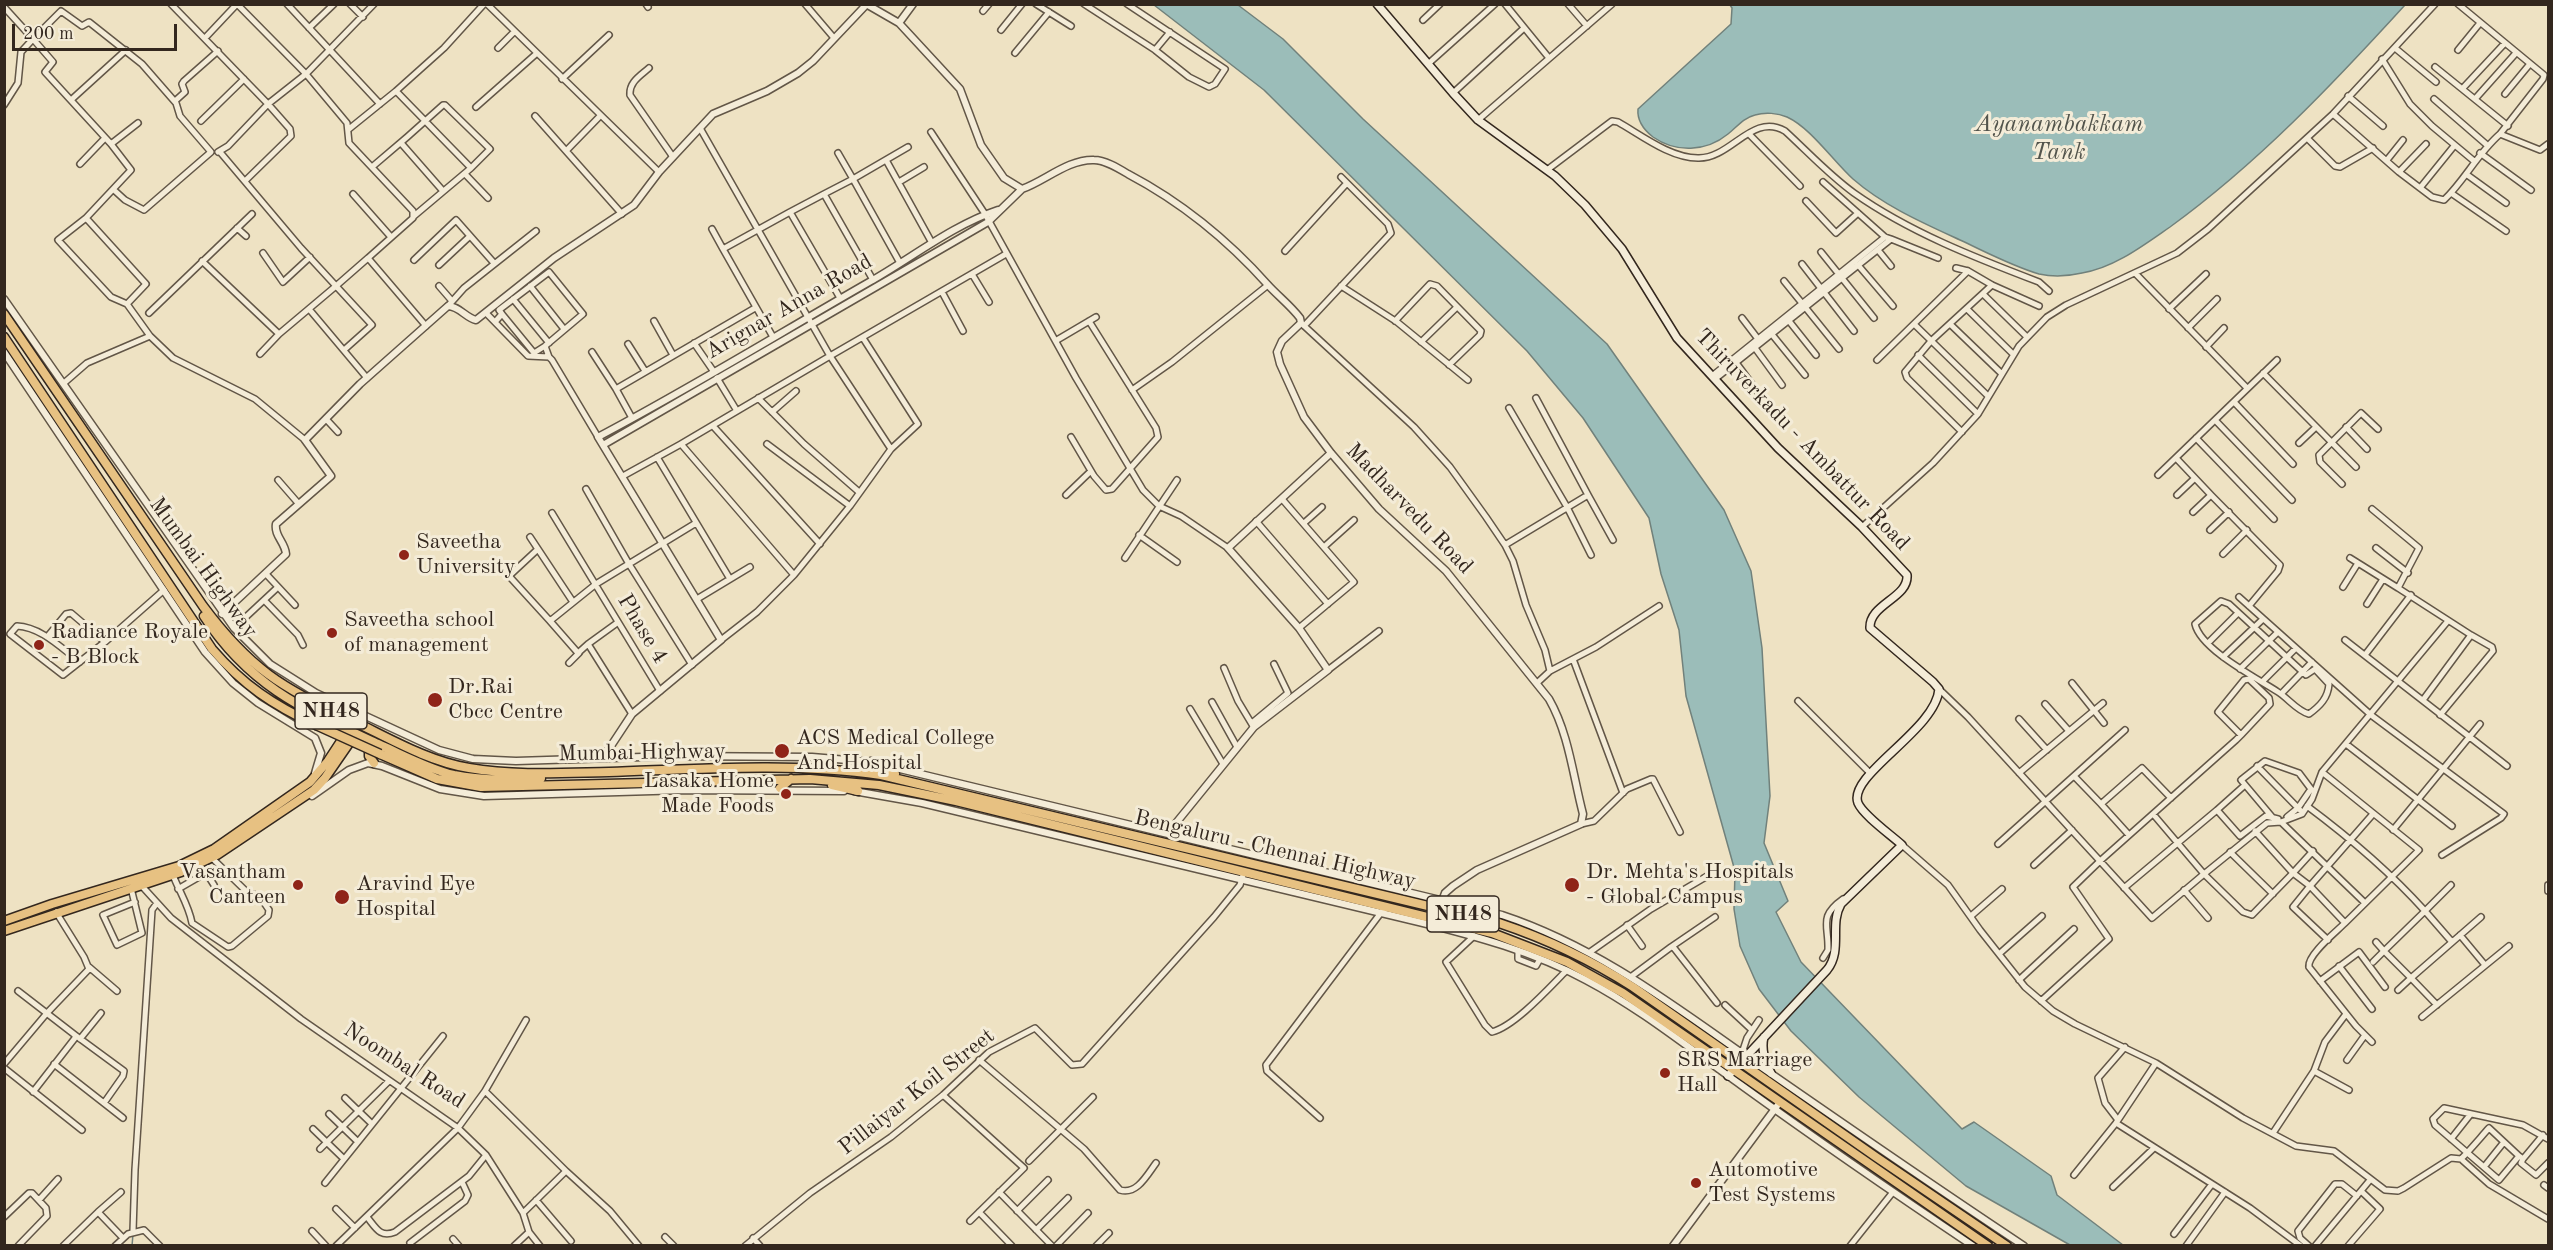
<!DOCTYPE html>
<html>
<head>
<meta charset="utf-8">
<style>
	body { margin:0 }
	#map { position:relative; width:2553px; height:1250px; overflow:hidden; background:#eee2c3; font-family:"Old Standard TT",serif }
	canvas { display:block }
	.frame { position:absolute; inset:0; border:6px solid #33271e; pointer-events:none }
	.scale { position:absolute; left:12px; top:24px; width:165px; height:27px; box-sizing:border-box; border:3px solid #33271e; border-top:0; padding-left:8px; font-size:18px; line-height:21px; white-space:nowrap; color:#33271e; -webkit-text-stroke:4px #f4ecd8; paint-order:stroke }
</style>
</head>
<body>
<div id="map">
<canvas width="2553" height="1250"></canvas>
<div class="frame"></div>
<div class="scale">200 m</div>
</div>
<script>
const ctx = document.querySelector('canvas').getContext('2d');
ctx.lineJoin = 'round';
function paint(path, color) { ctx.fillStyle = color; ctx.fill(path, 'evenodd'); }
function strokePath(path, color, width, dash) { ctx.strokeStyle = color; ctx.lineWidth = width; ctx.lineCap = dash ? 'butt' : 'round'; ctx.setLineDash(dash || []); ctx.stroke(path); }
function write(font, color, halo, rows, align = 'center') {
  ctx.font = font + ' "Old Standard TT",serif'; ctx.lineWidth = 6; ctx.setLineDash([]); ctx.textBaseline = 'middle'; ctx.strokeStyle = halo; ctx.fillStyle = color; for (const [text, x, y, turn = 0] of rows) {
    ctx.save(); ctx.translate(x, y); ctx.rotate((+turn || 0) * Math.PI / 180); ctx.textAlign = isNaN(turn) ? turn : align; if (halo) ctx.strokeText(text, 0, 0); ctx.fillText(text, 0, 0); ctx.restore();
  }
}
const water = new Path2D(`
	M1154,5H1238L1283,39L1363,119L1607,344L1724,510L1751,571L1762,648L1770,796L1764,843L1788,901L1776,912L1801,962L1962,1129L1974,1122L2051,1176L2057,1195L2123,1245H2070L1966,1186L1859,1097L1791,1031L1759,989L1740,946L1734,909L1735,871L1686,696L1679,630L1661,574L1649,518L1583,418L1527,351L1264,90Z
	M1730,5H2405C2332,85 2258,163 2170,227C2144,245 2114,268 2082,273C2069,276 2053,277 2039,274C2012,266 1986,252 1960,240C1923,223 1884,206 1853,179C1833,161 1811,128 1787,117C1778,113 1765,112 1755,115C1743,118 1737,127 1728,134C1706,152 1676,153 1653,137C1644,130 1637,120 1638,109L1731,24L1732,8Z`);
paint(water, '#9bbdb9');
strokePath(water, '#71817b', 1.5);
strokePath(new Path2D(`
	M143,1086L151,967
	M132,1246L133,1234`), '#71817b', 1.5);
const minor = new Path2D(`
	M171,4L268,104L228,146L218,152
	M287,4L380,104
	M350,4L363,17
	M487,4L659,172
	M646,4L648,7
	M805,4L834,38
	M1036,4L1071,26
	M1084,4L1155,50L1189,77L1209,87L1215,84L1225,69L1127,4
	M1505,4L1549,58
	M1568,4L1587,26
	M2458,4L2544,75L2543,79L2500,134
	M4,7L33,39L21,52L18,83L4,105
	M983,11L989,4
	M1423,20L1440,4
	M309,28L334,4
	M1001,30L1022,4
	M205,38L237,4L306,74L374,4
	M498,48L514,32
	M2395,48L2436,82
	M1155,50L1170,32
	M2458,50L2480,23
	M1015,53L1049,12
	M2382,59L2410,104L2432,126L2474,161
	M1428,64L1495,4
	M2435,67L2508,126
	M649,68C640,76 629,82 630,95L673,157
	M562,79L609,35
	M2463,88L2505,43
	M396,91L444,48L484,4
	M1453,93L1523,29
	M2505,94L2529,65
	M2348,96L2383,126
	M2434,99L2487,145
	M2475,99L2516,53
	M71,100L126,50
	M175,101L185,92L182,84L184,81L218,51
	M476,107L536,54
	M2333,114L2399,172L2432,197L2444,200C2465,180 2477,154 2500,134L2540,150L2548,144
	M535,116L622,214
	M1478,120L1612,4
	M201,121L244,79
	M349,129L396,91L471,168L490,149L445,105H443C420,126 396,147 372,167
	M931,132L985,214L1076,378L1143,490L1159,506L1181,516L1228,548
	M1749,134L1800,186
	M2307,138L2335,166L2340,167L2373,148
	M401,143L443,191
	M111,144L138,123
	M566,151L600,116
	M220,152L301,248L336,286L368,258
	M838,153L853,179L908,147
	M2480,153L2531,190
	M886,160L932,243
	M2387,160L2403,140
	M80,164L105,138
	M1547,170L1612,121L1618,122C1641,135 1670,158 1698,158C1731,159 1752,112 1785,131C1808,152 1829,175 1854,193C1909,232 1976,258 2039,282L2049,291
	M2399,172L2426,144
	M465,174L488,198
	M2466,174L2506,203
	M246,180L291,136L290,129L268,104L306,74L347,123L349,143L413,211V218L368,258L426,326
	M899,182L924,167
	M2420,188L2454,146
	M2451,193L2506,231
	M353,194L391,237
	M1806,201L1836,233L1858,213
	M790,212L824,194
	M414,216L471,168
	M86,218L58,240L111,297L127,304
	M237,228L246,236
	M712,229L723,249
	M1891,239L1938,258
	M1878,250L1891,266
	M1285,251L1347,183
	M1821,252L1874,318
	M263,253L283,282L310,257
	M414,260L456,220L494,263
	M202,261L279,334
	M1802,264L1854,331
	M439,265L470,236
	M1858,265L1893,306
	M1956,268L1968,271L1992,285L2039,306
	M2135,273L2247,388
	M972,274L989,302
	M873,280L824,194L853,179L900,263
	M1784,281L1839,349
	M439,286L452,301
	M530,286L564,329
	M1341,286L1397,322L1468,380
	M942,292L963,331
	M1983,294L2027,337
	M513,299L549,343
	M448,306L464,288L536,231
	M309,309L367,378
	M1967,309L2013,354
	M2169,309L2206,274
	M149,313L252,214
	M486,313L528,356L549,357L552,360L598,437
	M502,314L499,310L549,272L583,314L545,346L549,357
	M1742,318L1758,339
	M654,321L673,355
	M1395,321L1430,284L1437,286L1481,331L1480,335L1449,365
	M1789,321L1816,355
	M495,322L502,314L534,353L545,346
	M1301,323L1414,427L1450,467L1486,517L1505,545L1513,561L1526,605L1545,650L1550,671L1537,683
	M1914,324L1988,396
	M1950,324L2001,373
	M1304,326L1391,233L1388,224L1341,177
	M2188,328L2217,299
	M1770,332L1805,375
	M150,336L173,358L255,399L305,440
	M773,337L723,249L790,212L840,298
	M1057,340L1096,317
	M1421,342L1457,307
	M694,343L714,372
	M628,344L645,371
	M2206,347L2224,328
	M1755,348L1782,385
	M592,352L616,389L755,308
	M260,354L279,334L336,286L372,325L344,350
	M1918,355L1978,414
	M1734,360L1757,391
	M1877,360L1968,271
	M2263,373L2356,467
	M1712,376L1885,237
	M717,378L737,411
	M1715,379L1891,239L1885,237L1823,182
	M64,383L87,363L150,336L127,304L146,284L86,218L131,170L111,144L45,72L53,62L33,39L61,11L82,26L89,22L142,64L176,103L180,116L211,152L144,210L125,200L114,190
	M616,389L632,418
	M1132,390L1172,362L1268,285
	M758,398L804,444L859,492
	M1536,398L1588,495
	M2234,402L2293,464
	M1509,408L1567,507L1591,555
	M772,412L796,391
	M326,419L338,432
	M2215,420L2292,500
	M713,426L820,544
	M2346,427L2367,449
	M1962,432L1907,378L1905,372L1931,341L1992,285
	M1071,437L1094,476L1106,490L1112,489L1158,437L1156,428L1089,321
	M2196,438L2274,519
	M2299,443L2316,427
	M681,444L830,356L700,128
	M767,444L850,506
	M891,449L830,356L1006,254
	M657,457L730,579
	M2176,458L2211,495L2193,512
	M2158,475L2277,360
	M623,476L681,444L794,575L757,612L721,640
	M278,480L298,503
	M2342,484L2320,462L2319,455L2361,413L2378,429
	M586,489L629,564L692,665
	M1066,495L1091,471
	M2177,495L2195,478
	M2211,495L2280,565L2278,571L2249,606
	M1282,499L1354,582L1299,628
	M2372,509L2419,548L2398,588L2471,635
	M552,513L660,691
	M1256,521L1328,604
	M1304,523L1322,507
	M1862,527L1933,463L1978,414L2019,346L2047,317L2066,305L2177,253L2208,229L2333,114L2435,4
	M2210,530L2229,512
	M1139,535L1177,562
	M530,537L573,602
	M1505,545L1588,495L1613,540
	M1325,546L1354,520
	M2376,548L2408,573
	M538,549L509,576L550,621
	M2223,554L2247,530
	M1125,558L1177,480
	M2350,558L2398,588
	M266,574L295,605
	M794,575L850,506L891,449L918,424L863,338
	M2343,587L2358,563
	M2239,597L2371,715L2504,814L2501,818L2442,855
	M697,599L750,567
	M264,600L298,635L303,645
	M2221,601L2229,604L2306,675L2315,669L2329,684C2328,698 2320,706 2309,714C2297,711 2289,699 2278,692C2257,678 2201,650 2195,624Z
	M2367,604L2383,579
	M234,628L278,587
	M47,637L66,614L71,613L105,642L164,590
	M2345,640L2507,766
	M2208,643L2238,613
	M588,644L617,623
	M2365,655L2411,595
	M2223,657L2263,619
	M1573,659L1623,793
	M80,662C61,648 41,627 17,626L10,634L63,675L105,642
	M569,663L579,653
	M1224,668L1238,701L1253,726
	M2240,669L2278,632
	M1328,670L1379,631
	M1550,671L1596,647L1659,606
	M2262,682L2296,648
	M2072,683L2104,723
	M1939,689L1968,717L2100,861L2236,740L2241,735L2270,704L2269,698L2249,679L2244,680L2218,712L2241,735
	M2281,694L2312,662
	M2423,700L2471,635L2492,647L2493,651L2440,715
	M1798,701L1870,773
	M1212,702L1237,747
	M2045,704L2069,731
	M1190,709L1223,764
	M632,714L588,644L578,653L550,621L596,584L696,523
	M2019,719L2047,750
	M1252,723L1288,693L1274,664
	M2346,744L2452,826
	M2257,766L2300,810
	M2019,773L2103,703
	M2074,776L2101,804L2142,768L2171,798
	M2245,785L2217,810L2240,836L2266,816L2278,819
	M2101,804L2129,835
	M2307,806C2350,838 2389,871 2425,911L2384,951L2411,978L2481,917
	M2153,814L2204,874L2267,823L2281,822L2302,814L2312,799L2322,772
	M2287,817L2298,808L2311,789
	M2273,818L2241,780L2265,761L2299,773L2311,789
	M2281,822L2365,903
	M1581,824L1594,821L1627,789L1651,779H1653L1680,832
	M2393,830L2480,724
	M2255,831L2293,873L2313,851
	M1998,844L2125,730
	M1902,845L1948,885L1980,930L2025,987L2053,1011L2075,1024L2156,1063L2243,1118L2296,1146L2334,1151L2385,1190L2398,1191L2404,1188L2451,1158L2461,1159L2489,1184L2548,1219
	M2230,852L2273,894
	M2034,865L2072,830
	M173,875C179,891 189,906 192,923L228,947L232,946L268,916L269,910C263,902 260,893 249,894L212,858
	M140,884L171,918L301,1019L458,1128L485,1091L566,1171L523,1213L529,1232L540,1246
	M2451,885L2425,911L2452,942
	M2548,885V891
	M131,888L142,933L117,945L103,915L135,902
	M2124,888L2217,810
	M178,889L204,874H207L214,885
	M2184,890L2208,918
	M1971,916L2002,889
	M2345,923L2419,850L2322,772L2447,622
	M1627,925L1642,946
	M2460,935L2485,965
	M1474,936L1446,962L1485,1025L1492,1032C1515,1026 1549,988 1566,971
	M2328,940L2293,907L2310,886L2345,923C2336,932 2307,955 2309,967L2356,1026L2372,1042
	M1671,947L1715,917
	M1518,951V959L1536,966L1540,959
	M1590,952L1651,909L1709,875
	M1999,954L2042,916
	M1823,958L1828,950C1829,925 1818,917 1843,899
	M2373,962L2384,951L2376,942
	M2339,966L2372,1009
	M89,967L117,991
	M1632,976L1671,947L1674,948L1717,1003
	M2019,980L2074,929
	M2320,981L2359,952L2385,987
	M2398,990L2411,978L2437,1005
	M18,991L75,1035V1038L33,1092
	M2041,1001L2109,939L2073,887L2100,861L2152,918L2204,874L2243,912L2252,915L2293,873L2310,886L2373,814
	M1725,1005L1752,1030
	M2422,1017L2509,946
	M75,1035L124,1071L123,1076L104,1103
	M80,1039L101,1013
	M1742,1053L1747,1038L1759,1020
	M979,1060L1084,1149L1120,1190C1137,1195 1147,1175 1156,1163
	M2347,1060L2365,1035
	M4,1064L47,1013L89,969L84,957L56,912
	M54,1064L123,1118
	M4,1068L82,1130
	M2314,1071L2349,1090
	M485,1091L526,1020
	M943,1095L1024,1168L970,1221
	M345,1098L370,1122
	M329,1114L356,1140
	M1320,1118L1267,1071L1266,1065L1383,910
	M2118,1120L2105,1103L2098,1078L2125,1047
	M2116,1123L2250,1208L2301,1246
	M313,1129L342,1157
	M2273,1133L2314,1071L2325,1042L2346,1014
	M2451,1139L2470,1115
	M320,1149L389,1081
	M2519,1156L2523,1159L2521,1163L2536,1175L2548,1163
	M2461,1159C2471,1149 2480,1138 2489,1128L2519,1156L2499,1180L2435,1125L2433,1119L2444,1108L2523,1125L2548,1139
	M2523,1159L2543,1135
	M1029,1161L1093,1097
	M2484,1167L2504,1142
	M566,1171L610,1211L639,1246
	M2074,1175L2116,1123L2156,1063
	M325,1183L443,1036
	M2544,1185L2548,1188
	M2113,1187L2154,1148
	M999,1192L1052,1246
	M39,1200L58,1179
	M536,1200L571,1241
	M336,1209L355,1228
	M1017,1211L1048,1180
	M98,1212L121,1192
	M979,1212L1012,1246
	M4,1217L29,1193H32L46,1208L47,1216L18,1246
	M367,1217C376,1228 380,1238 395,1232L469,1176L486,1155
	M1036,1230L1068,1198
	M133,1231L135,1170L152,910L157,903
	M312,1231L326,1246
	M2174,1234L2212,1184
	M665,1237L674,1246
	M753,1238L760,1246
	M453,1239L459,1246
	M410,1243L465,1201L468,1195L462,1182
	M63,1246L98,1212L123,1238
	M115,1246L128,1234L144,1230L160,1246
	M336,1246L458,1128L486,1155L523,1213
	M514,1246L529,1232
	M745,1246L810,1193L891,1137L943,1095L989,1052L1035,1028L1072,1065L1082,1064L1214,917L1240,885L1243,875
	M1056,1246L1088,1213
	M1096,1246L1109,1233
	M1850,1246L1893,1192
	M2186,1246L2225,1192
	M2309,1246L2300,1238L2298,1231L2335,1184H2342L2357,1196
	M2315,1246L2370,1180
	M2348,1246L2380,1209L2361,1191`);
const tertiary = new Path2D(`
	M866,4L899,23L960,89L981,145L1004,178L1022,189C1045,181 1068,159 1094,160C1105,160 1118,168 1128,174C1181,202 1227,239 1268,285C1278,296 1291,306 1300,318L1301,323L1282,341L1277,352L1280,364L1304,417L1331,453L1379,509L1446,571L1549,699C1569,734 1573,776 1583,814L1581,824L1477,870L1453,886L1445,893L1434,922
	M899,23L913,4
	M4,299L234,628L270,664L316,693L439,750L473,759L516,761L674,756L812,757L871,762L1502,915C1599,947 1677,1008 1760,1066C1848,1127 1935,1187 2024,1246
	M4,352L205,652L233,683L258,703L315,738L321,753L315,773
	M603,445L988,222L1022,189
	M222,614L286,554C285,542 274,536 276,524L331,476L305,440L360,384L448,306C459,306 466,318 476,320L554,258L634,205L659,172L713,114L767,91L798,73L813,61L866,5
	M603,758L632,714L721,640L598,437C691,388 780,333 871,281C913,257 953,225 998,210
	M854,791L922,803L1419,922C1476,936 1534,952 1586,980C1641,1009 1690,1049 1741,1085C1817,1140 1894,1193 1973,1246
	M312,796L349,770L368,763L382,766L440,789L484,796L686,790L844,791
	M1170,835L1176,823L1254,727L1328,670L1299,628L1228,548L1331,453
	M1673,1246L1780,1102`);
const secondary = new Path2D(`
	M1377,4L1453,93L1478,120L1555,176L1585,205L1622,249L1677,338L1778,448L1862,527L1907,575C1909,598 1869,604 1870,628L1933,682L1939,689C1936,730 1847,775 1858,803C1863,815 1891,835 1902,845L1841,904C1829,925 1843,950 1827,970L1728,1076
	M1764,1037C1761,1049 1765,1063 1771,1073`);
const primary = new Path2D(`
	M4,921L52,904L179,866L214,849L310,782L328,761L347,732
	M4,931L181,872L217,855L314,790L325,778L354,736`);
const trunk = new Path2D(`
	M4,314L203,606C249,668 283,689 351,720C389,738 427,761 469,768C515,776 562,773 609,772C699,769 791,762 881,775L1499,923C1547,939 1591,960 1633,987L1876,1157L2007,1246
	M4,337L212,649C243,685 273,705 316,725
	M204,616C250,687 305,710 378,744C403,755 428,769 454,775C483,781 512,780 541,778
	M373,746L369,751V756L374,763
	M380,754L437,779L481,787L810,779L879,785L956,801L1492,933L1567,962L1623,993L1988,1246
	M871,762L895,774
	M832,785L858,791
	M780,788L791,779`);
strokePath(minor, '#625647', 8);
strokePath(tertiary, '#625647', 9);
strokePath(secondary, '#33271e', 10);
strokePath(primary, '#33271e', 11);
strokePath(trunk, '#33271e', 11);
strokePath(minor, '#f4ecd8', 5);
strokePath(tertiary, '#f4ecd8', 6);
strokePath(secondary, '#f4ecd8', 7);
strokePath(primary, '#e7c182', 8);
strokePath(trunk, '#e7c182', 8);
const trunkBridge = new Path2D(`
	M316,725L380,754`);
strokePath(trunkBridge, '#33271e', 11, []);
strokePath(trunkBridge, '#e7c182', 8);
for (const [x, y, r, color] of [
	[404,555,6,"#8f2418"],
	[332,633,6,"#8f2418"],
	[39,645,6,"#8f2418"],
	[435,700,8,"#8f2418"],
	[782,751,8,"#8f2418"],
	[786,794,6,"#8f2418"],
	[298,885,6,"#8f2418"],
	[1572,885,8,"#8f2418"],
	[342,897,8,"#8f2418"],
	[1665,1073,6,"#8f2418"],
	[1696,1183,6,"#8f2418"]
]) { const dot = new Path2D(); dot.arc(x, y, r, 0, 2 * Math.PI); ctx.fillStyle = color; ctx.fill(dot); strokePath(dot, '#f4ecd8', 2); }
for (const [x, y, w] of [
	[331,711,72],
	[1463,914,72]
]) { const box = new Path2D(); box.roundRect(x - w / 2, y - 18, w, 36, 4.5); ctx.fillStyle = '#f4ecd8'; ctx.fill(box); strokePath(box, '#33271e', 1.5); }
write('bold 21px', '#33271e', null, [
	["NH48",331,711],
	["NH48",1463,914]
]);
write('22px', '#33271e', '#f4ecd8', [
	["Arignar Anna Road",789,307,-30],
	["Thiruverkadu - Ambattur Road",1802,440,46],
	["Madharvedu Road",1409,509,46],
	["Mumbai Highway",203,568,54],
	["Phase 4",642,629,59],
	["Mumbai Highway",642,753,-1],
	["Bengaluru - Chennai Highway",1275,850,13],
	["Noombal Road",404,1066,33],
	["Pillaiyar Koil Street",917,1092,-38]
]);
write('22px', '#33271e', '#f4ecd8', [
	["Saveetha",416,542],
	["University",416,567],
	["Saveetha school",344,620],
	["of management",344,645],
	["Radiance Royale",51,632],
	["- B Block",51,657],
	["Dr.Rai",448,687],
	["Cbcc Centre",448,712],
	["ACS Medical College",796,738],
	["And Hospital",796,763],
	["Lasaka Home",774,781,"right"],
	["Made Foods",774,806,"right"],
	["Vasantham",286,872,"right"],
	["Canteen",286,897,"right"],
	["Dr. Mehta's Hospitals",1586,872],
	["- Global Campus",1586,897],
	["Aravind Eye",356,884],
	["Hospital",356,909],
	["SRS Marriage",1677,1060],
	["Hall",1677,1085],
	["Automotive",1708,1170],
	["Test Systems",1708,1195]
], 'left');
write('italic 24px', '#52544c', '#f4ecd8', [
	["Ayanambakkam",2059,125],
	["Tank",2059,153]
]);
</script>
</body>
</html>
